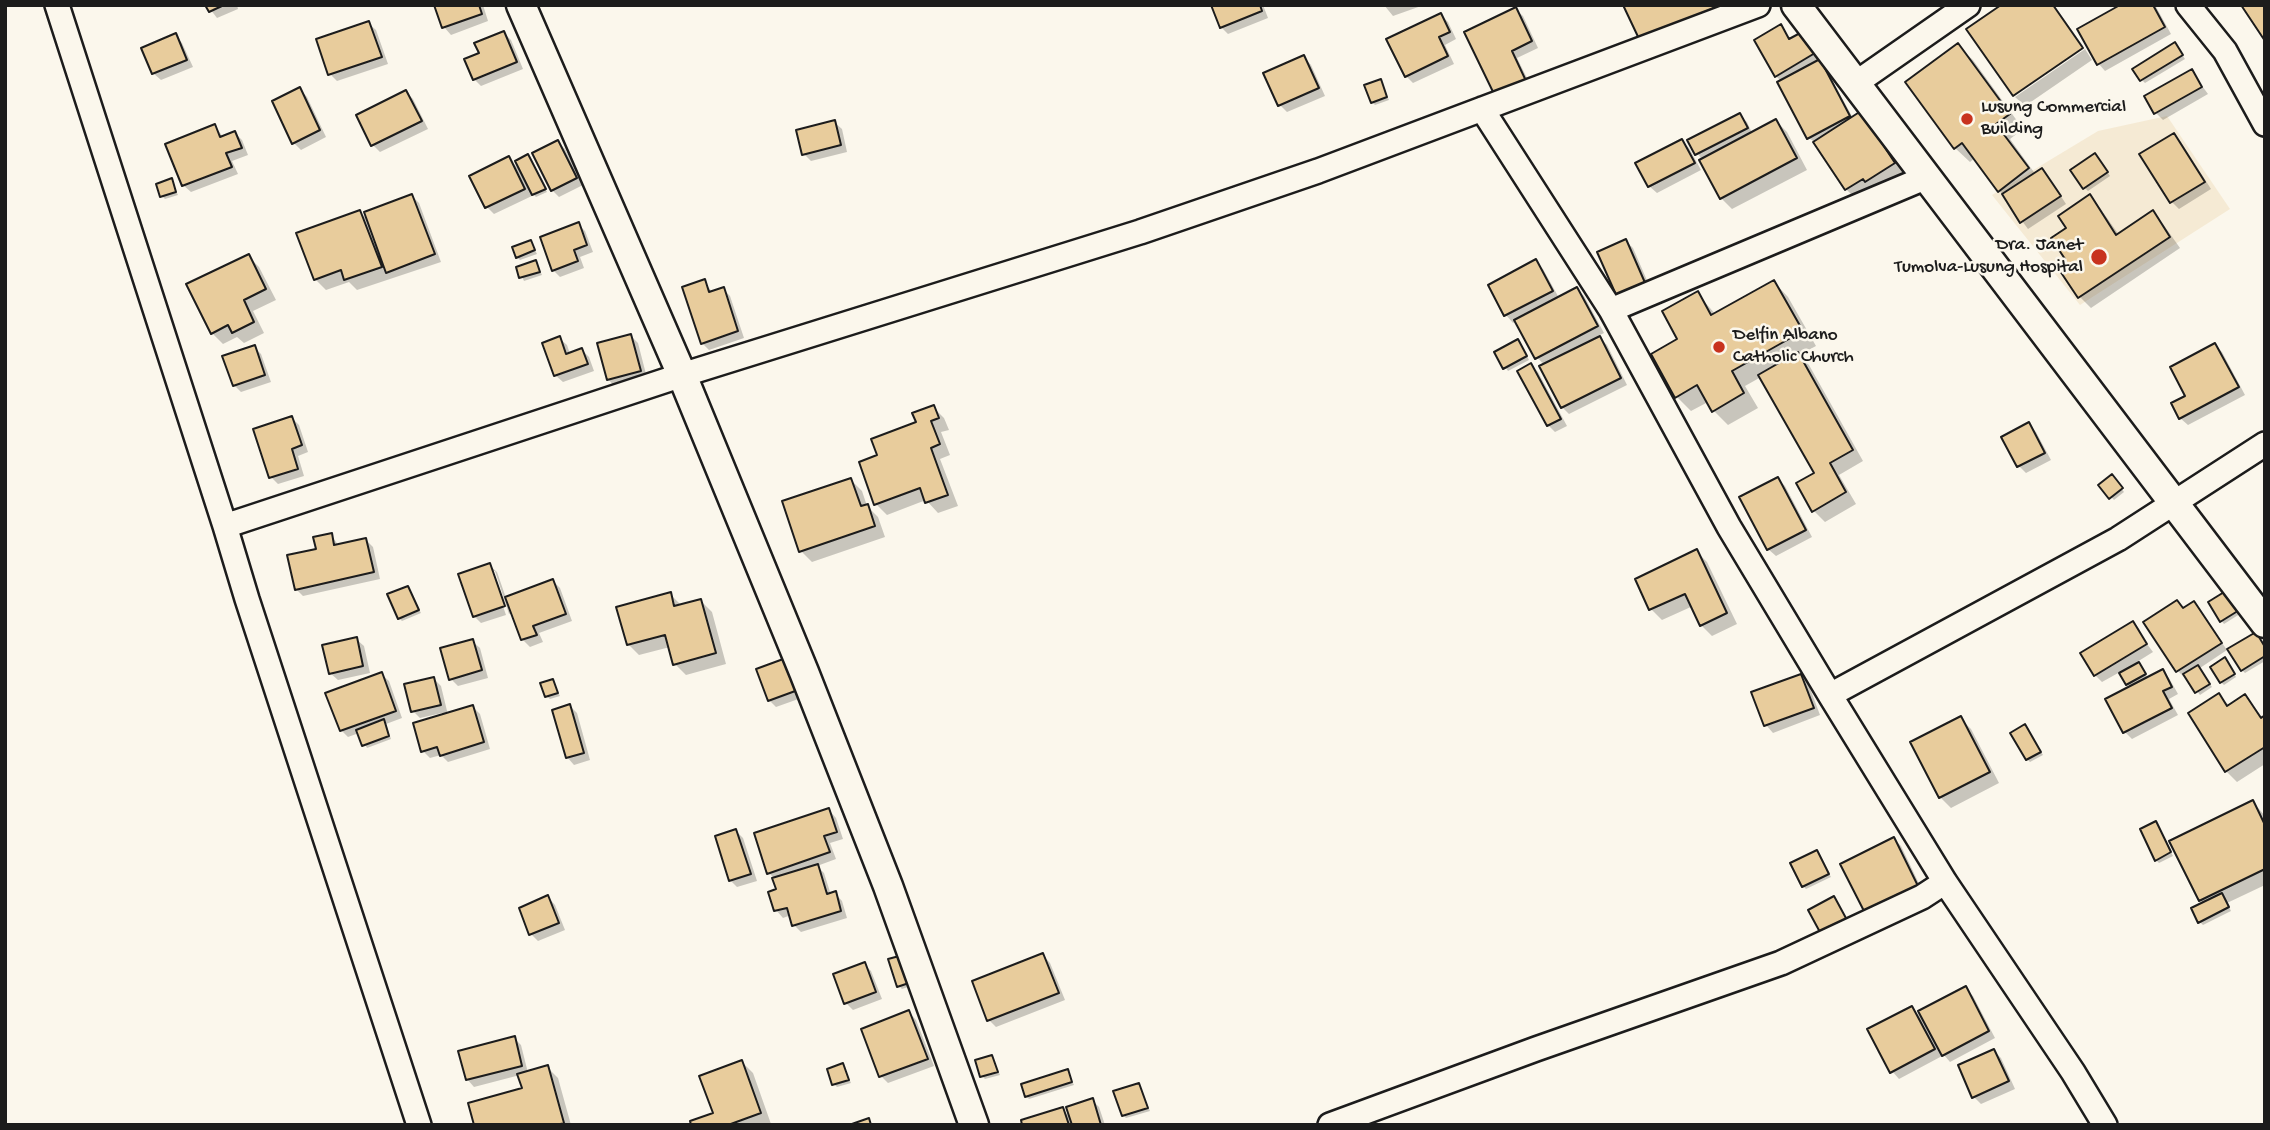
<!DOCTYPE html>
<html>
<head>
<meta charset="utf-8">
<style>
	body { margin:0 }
	#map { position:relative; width:2270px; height:1130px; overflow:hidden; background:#fbf7ec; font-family:"Gochi Hand",sans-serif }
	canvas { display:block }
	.frame { position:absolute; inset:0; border:7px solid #1c1c1c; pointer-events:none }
</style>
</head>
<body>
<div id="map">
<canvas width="2270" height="1130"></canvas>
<div class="frame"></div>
</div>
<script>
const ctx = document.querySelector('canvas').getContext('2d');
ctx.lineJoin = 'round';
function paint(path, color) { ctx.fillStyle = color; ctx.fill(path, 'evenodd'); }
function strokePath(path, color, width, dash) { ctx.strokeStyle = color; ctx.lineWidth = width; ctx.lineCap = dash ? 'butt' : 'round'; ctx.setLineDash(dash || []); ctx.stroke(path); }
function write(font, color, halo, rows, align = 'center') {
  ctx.font = font + ' "Gochi Hand",sans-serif'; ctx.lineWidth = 5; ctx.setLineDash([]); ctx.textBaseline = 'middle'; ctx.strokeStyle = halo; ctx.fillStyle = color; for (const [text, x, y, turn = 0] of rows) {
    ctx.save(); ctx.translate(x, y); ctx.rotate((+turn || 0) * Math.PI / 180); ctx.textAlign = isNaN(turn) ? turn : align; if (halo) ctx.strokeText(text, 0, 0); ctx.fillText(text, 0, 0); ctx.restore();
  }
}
paint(new Path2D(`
	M2167,116L2230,209L2080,305L1992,195L2098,131Z`), '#f5ead4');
paint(new Path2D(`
	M207,5H237L238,9L217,18Z
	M435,5H483L488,21L451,35L444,27Z
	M1213,5H1263L1268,18L1228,34L1221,27Z
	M1384,5H1424L1393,16Z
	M1625,5H1753L1642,42Z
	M2004,5H2054L2083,46L2013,94Z
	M2124,5H2155L2171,34L2105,71L2098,63Z
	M1515,9L1523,16L1538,48L1517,58L1533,90L1504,104Z
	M1441,15L1448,22L1456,39L1445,45L1454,64L1413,83L1406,76Z
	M368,23L376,30L388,64L337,81L330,74Z
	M1780,26L1791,40L1802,34L1826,69L1853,118L1872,124L1904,174L1877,192L1857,200L1846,189L1817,144L1809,138L1782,82L1776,76Z
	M504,33L511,40L523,69L481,86L474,79L481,54Z
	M175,35L182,43L193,67L161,80L153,73Z
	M1958,46L1973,60L2023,129L2010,139L2036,175L2042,171L2049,178L2066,204L2028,229L1975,158L1970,162L1955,148Z
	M2178,48L2185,59L2145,83L2142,80L2135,69Z
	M2085,49L2092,60L2025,106L2015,97Z
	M1304,57L1311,65L1325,96L1287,112L1280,105Z
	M2191,71L2208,94L2163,120L2155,112Z
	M1380,81L1389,100L1375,105L1372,102Z
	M300,89L307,97L326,137L301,150L294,143Z
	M406,92L413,99L428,129L380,152L373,145Z
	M1739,115L1747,122L1752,133L1776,121L1787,132L1807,170L1732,209L1721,198L1702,160L1690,141Z
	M834,122L842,129L847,152L811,161L804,154Z
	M215,126L223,137L235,133L242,140L248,155L232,161L238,174L191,192L183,185Z
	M2174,135L2181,142L2211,189L2179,209L2172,202L2142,155Z
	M1682,141L1689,148L1701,170L1657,193L1649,186Z
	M558,142L565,149L583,185L559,197L552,190Z
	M528,157L547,192L536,197L534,195L494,214L487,207L509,159L520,170Z
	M2098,158L2110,176L2088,191L2085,188Z
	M171,181L178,195L165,199L162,196Z
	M412,196L419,203L441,262L357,290L349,282L326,290L315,279L360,212L369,221Z
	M2089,197L2100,208L2119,235L2152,213L2163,224L2180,248L2091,308L2080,297L2068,260V228Z
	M578,224L585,231L593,252L580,257L584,268L560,277L553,270Z
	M1626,241L1633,248L1652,292L1626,303Z
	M531,242L537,254L520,260L517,257Z
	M248,256L259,267L276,300L253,311L264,333L244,343L237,337L223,344L212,333Z
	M536,262L542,275L524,281L518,268Z
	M1536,262L1543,269L1559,298L1577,289L1584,296L1604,333L1598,336L1607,345L1627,385L1569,414L1562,407L1545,366L1537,357L1517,320L1513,323L1506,315L1490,286Z
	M704,281L712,292L723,289L730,296L744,338L709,350L702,343Z
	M1774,282L1788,297L1816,346L1799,355L1809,365L1863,461L1839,475L1856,504L1825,522L1814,511L1816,474L1761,377L1745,386L1758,408L1728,425L1714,411L1708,402L1691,411L1677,397L1680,340L1697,293L1716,315Z
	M631,336L638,343L647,378L615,387L608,379Z
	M559,338L567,345L570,354L582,350L589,357L594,371L563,382L555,375Z
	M1521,344L1529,360L1508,371L1496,353Z
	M2215,345L2222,352L2245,395L2188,425L2180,418L2187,397Z
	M254,347L261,354L271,382L241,392L234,385Z
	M1531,365L1538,372L1567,426L1555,432L1548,425Z
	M933,407L944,418L949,430L941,432L950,455L940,459L958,506L938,513L926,500L887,515L876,504L879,456Z
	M292,418L299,425L308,452L298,456L304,476L278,484L271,477Z
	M2028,424L2036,432L2051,460L2026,473L2019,466Z
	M1778,479L1785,486L1812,537L1776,556L1768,549Z
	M851,480L862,491L867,506L878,517L885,537L812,562L801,551Z
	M2115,480L2124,492L2114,500L2101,486Z
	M331,535L339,546L366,540L373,547L380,579L303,596L296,589L318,551Z
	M1696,551L1707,562L1737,624L1712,636L1701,625L1693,606L1662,620L1651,609L1637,579Z
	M489,565L497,572L506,598L553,581L560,588L572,621L539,633L543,642L530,647L523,640L513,613L509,614L495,571H491L506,615L481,623L474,616Z
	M408,588L421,613L402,621L399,618Z
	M2229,591L2243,612L2224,624L2221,620Z
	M670,594L682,606L701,601L712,612L726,664L686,675L675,664L670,647L639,655L628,644Z
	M2177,602L2184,609L2194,603L2227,650L2200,668L2212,687L2200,695L2186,677L2185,678L2178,671Z
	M2132,624L2153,652L2137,662L2148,678L2162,671L2169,678L2178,694L2169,699L2178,715L2132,739L2125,732L2131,688L2120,672L2102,682L2095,675L2082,654Z
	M356,639L364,646L370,673L338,680L330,673Z
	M472,641L480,648L488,678L458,686L451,679Z
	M2265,647V661L2245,673L2242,670Z
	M786,660L804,697L776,707L769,700Z
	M2227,662L2236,677L2224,685L2221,682Z
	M381,674L389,681L402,718L386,724L391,739L367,748L359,733L348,737L341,730Z
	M1801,676L1808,683L1820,715L1773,733L1766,725L1754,693Z
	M434,679L441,686L448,715L473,707L480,714L490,749L448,762L441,755L430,758L423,751L443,716L442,713L420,718L413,711Z
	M552,681L560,696L550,699L546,696Z
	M2219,696L2230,706L2245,696L2263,718L2265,717V764L2237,782L2226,771Z
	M570,706L577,713L590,760L574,765L567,757Z
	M1960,718L1971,729L1999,783L1951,808L1940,797Z
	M2028,730L2043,755L2030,762L2027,759Z
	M2253,802L2265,816V885L2227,903L2231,911L2203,925L2200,922L2204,904L2200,900Z
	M829,810L836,818L843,839L830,843L836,859L817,866L824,873L831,895L835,893L842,901L847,918L801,932L794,925L791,915L783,918L776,910L778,891L774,878L769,873Z
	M2158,826L2173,856L2159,863L2156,860Z
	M736,831L743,838L757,881L737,887L730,880Z
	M1894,839L1901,846L1924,894L1874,919Z
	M1817,852L1831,877L1806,889L1803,886Z
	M548,897L555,905L565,930L538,941L531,934Z
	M1043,955L1050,963L1065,1000L996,1027L989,1020Z
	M903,957L914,985L902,989L899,986Z
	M864,964L871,971L882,999L853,1010L846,1003Z
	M1965,989L1973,996L1995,1038L1950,1062L1944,1055L1899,1079L1892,1071L1912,1008L1924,1020Z
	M909,1012L916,1020L934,1066L888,1083L881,1076Z
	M514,1038L521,1045L528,1073L547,1067L558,1078L571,1125H476L524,1089L520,1075L474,1087L467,1079Z
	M1994,1051L2001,1058L2015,1089L1981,1104L1974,1097Z
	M992,1057L1000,1075L985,1079L982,1076Z
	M742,1062L753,1073L771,1124L693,1125L715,1114Z
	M843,1065L851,1083L837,1087L834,1084Z
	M1067,1071L1074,1085L1029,1099L1026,1096Z
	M1139,1085L1150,1111L1126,1118L1123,1115Z
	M1092,1100L1099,1107L1105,1125H1024L1062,1109L1071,1118Z`), '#0003');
const building = new Path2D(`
	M205,5H224L209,12Z
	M434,5H479L482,14L442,28Z
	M1211,5H1260L1262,11L1220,28Z
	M1623,5H1720L1641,43Z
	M2001,5H2053L2083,48L2013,96L1966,29Z
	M2120,5H2153L2165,27L2097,65L2077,29Z
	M2241,5H2265V41Z
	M1516,7L1532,41L1512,51L1527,83L1496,98L1464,32Z
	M1441,13L1450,32L1439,37L1448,56L1405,77L1386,39Z
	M369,21L382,57L328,75L316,39Z
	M1781,24L1789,39L1802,32L1815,53L1775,77L1754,40Z
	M504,31L517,62L473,80L464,59L479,53L474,43Z
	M176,33L187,60L152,74L141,48Z
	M2175,42L2183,55L2140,81L2132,69Z
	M1958,43L2010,114L1996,124L2029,168L1998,192L1962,143L1954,149L1905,82Z
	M1304,55L1319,88L1278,106L1263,73Z
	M1820,59L1850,116L1807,139L1777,82Z
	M2192,69L2202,87L2154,114L2144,96Z
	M1381,79L1387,97L1371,103L1364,85Z
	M300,87L320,130L292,144L272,101Z
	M406,90L422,121L371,146L356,115Z
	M1861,111L1895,163L1865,182L1863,179L1845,190L1813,142Z
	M1740,113L1748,128L1695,155L1687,140Z
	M1776,119L1797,158L1720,199L1699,160Z
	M835,120L841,145L802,155L796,130Z
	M215,124L220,137L235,131L242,148L226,153L232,167L182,186L165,144Z
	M2174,133L2205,182L2170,203L2139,154Z
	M1682,139L1695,163L1648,187L1635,163Z
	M558,140L577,178L551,191L532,153Z
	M2095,153L2108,172L2083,189L2070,170Z
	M528,154L546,189L532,195L515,161Z
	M509,156L525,189L485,208L469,176Z
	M2042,168L2061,196L2020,223L2002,194Z
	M172,178L176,192L160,197L156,184Z
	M412,194L435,254L386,273L364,212Z
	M2090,194L2116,235L2153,210L2170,237L2078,298L2056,265L2065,259L2051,238L2066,228L2058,216Z
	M360,210L382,267L344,280L341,270L314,280L296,233Z
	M579,222L587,245L574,250L578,261L552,271L540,237Z
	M1626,239L1646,285L1617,297L1597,252Z
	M531,240L535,250L516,258L512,247Z
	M249,254L266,289L244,300L254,322L232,333L228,325L211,334L186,284Z
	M1536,259L1553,291L1504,316L1488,285Z
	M536,260L540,272L519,278L516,267Z
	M705,279L709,292L724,287L738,331L701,344L682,287Z
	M1774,280L1803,331L1732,371L1744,393L1712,412L1697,385L1675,398L1651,354L1677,339L1662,311L1698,291L1711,315Z
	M1577,287L1598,326L1535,359L1514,320Z
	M631,334L641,371L607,380L597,343Z
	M560,336L566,354L582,348L588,364L554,376L542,343Z
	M1600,336L1621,378L1561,408L1539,366Z
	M1518,339L1527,356L1503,369L1494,352Z
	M2215,343L2239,387L2179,419L2171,403L2185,396L2170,367Z
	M255,345L265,375L233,386L222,356Z
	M1798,352L1853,450L1830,463L1846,492L1812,512L1796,483L1814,473L1758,375Z
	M1531,363L1561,419L1547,426L1517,371Z
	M934,405L939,418L931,421L940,444L931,448L948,495L925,503L920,488L874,505L859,462L877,455L871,439L916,422L912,413Z
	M292,416L302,445L292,449L298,469L269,478L253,429Z
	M2029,422L2045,453L2017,467L2001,437Z
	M2112,474L2123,488L2109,499L2098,485Z
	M1778,477L1806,530L1767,550L1739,497Z
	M851,478L861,506L868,504L875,526L799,552L782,501Z
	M332,533L334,545L366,538L374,572L295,590L287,555L316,549L313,537Z
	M1697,549L1727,613L1700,626L1685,594L1649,610L1635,579Z
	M490,563L505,606L473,617L458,574Z
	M553,579L566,614L533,626L537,635L521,640L505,597Z
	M408,586L419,610L398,619L387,594Z
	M2229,589L2241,609L2220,622L2208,602Z
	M671,592L674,606L701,599L716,653L673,665L665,635L627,645L616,607Z
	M2177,600L2183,608L2194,601L2222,643L2176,672L2143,622Z
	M2133,621L2147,644L2094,676L2080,653Z
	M2256,632L2265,647V656L2241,671L2227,649Z
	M357,637L363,666L329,674L322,645Z
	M473,639L482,670L449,680L440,648Z
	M2225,657L2235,674L2220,683L2210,667Z
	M786,658L798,690L768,701L756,669Z
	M2139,662L2146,674L2126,685L2119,673Z
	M2198,665L2210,684L2195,693L2183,674Z
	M2163,669L2172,687L2163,691L2172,708L2123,733L2105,699Z
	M382,672L396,711L340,731L325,693Z
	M1801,674L1814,708L1764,726L1751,692Z
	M434,677L441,705L411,712L404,684Z
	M553,679L558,693L545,697L540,683Z
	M2219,693L2227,706L2245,694L2261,718L2265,715V747L2225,772L2188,713Z
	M570,704L584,753L566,758L552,710Z
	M473,705L484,742L440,756L437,747L421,752L413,723Z
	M1961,716L1990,772L1939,798L1910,742Z
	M384,719L389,736L362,746L356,730Z
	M2025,724L2041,752L2026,760L2010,733Z
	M2253,800L2265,825V869L2199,901L2169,841Z
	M829,808L837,832L824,836L830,852L767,874L754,833Z
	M2156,821L2171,852L2155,861L2140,829Z
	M736,829L751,874L729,881L715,836Z
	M1894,837L1918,886L1865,913L1840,864Z
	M1817,850L1829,874L1802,887L1790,863Z
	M818,864L827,894L836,891L841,911L792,926L787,908L774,911L768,892L776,889L772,878Z
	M2222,893L2229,907L2198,923L2191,908Z
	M548,895L559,923L529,935L519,908Z
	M1834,896L1847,920L1821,934L1808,910Z
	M1043,953L1059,993L987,1021L972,981Z
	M903,955L912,982L897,987L888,959Z
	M865,962L876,992L844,1004L833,974Z
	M1966,986L1989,1031L1942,1056L1918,1011Z
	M1912,1006L1935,1049L1890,1073L1867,1029Z
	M909,1010L928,1059L879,1077L861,1029Z
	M515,1036L522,1066L466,1080L458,1051Z
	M1994,1049L2009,1081L1972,1098L1958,1065Z
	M992,1055L998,1072L980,1077L975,1060Z
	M742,1060L761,1113L728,1125H691L690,1121L713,1113L699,1076Z
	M843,1063L849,1080L832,1085L827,1069Z
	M548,1065L564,1123L557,1125H474L468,1103L522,1088L517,1074Z
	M1068,1069L1072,1082L1025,1097L1021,1084Z
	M1139,1083L1148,1108L1122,1116L1113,1091Z
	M1093,1098L1101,1125H1072L1066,1107Z
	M1063,1107L1069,1125H1022L1021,1120Z
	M869,1118L871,1125H849Z`);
paint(building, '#e8cc9c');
strokePath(building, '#1c1c1c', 2);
const minor = new Path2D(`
	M57,5L225,526
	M2188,5L2225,51L2265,124
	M1856,83L1968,5
	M1482,109L1611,310L1729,527L1830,695L1945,882L2073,1072L2105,1125
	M1611,310L1927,177
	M1830,695L2118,539L2265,444
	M419,1125L247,599L225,526L682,375L1140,232L1318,171L1758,5
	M1330,1125L1536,1049L1781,963L1922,897L1945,882`);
const tertiary = new Path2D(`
	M521,5L682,375L804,672L888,886L974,1125
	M1796,5L2265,623`);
strokePath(minor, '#1c1c1c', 28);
strokePath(tertiary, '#1c1c1c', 33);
strokePath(minor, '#fbf7ec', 23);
strokePath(tertiary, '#fbf7ec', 28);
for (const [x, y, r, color] of [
	[1967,119,7,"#c8321e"],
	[2099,257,9,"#c8321e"],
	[1719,347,7,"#c8321e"]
]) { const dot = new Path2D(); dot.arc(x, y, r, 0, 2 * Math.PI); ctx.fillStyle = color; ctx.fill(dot); strokePath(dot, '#fbf7ec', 2.5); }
write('19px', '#1c1c1c', '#fbf7ec', [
	["Lusung Commercial",1981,108],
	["Building",1981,130],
	["Dra. Janet",2083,246,"right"],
	["Tumolva-Lusung Hospital",2083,268,"right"],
	["Delfin Albano",1733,336],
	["Catholic Church",1733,358]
], 'left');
</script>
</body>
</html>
